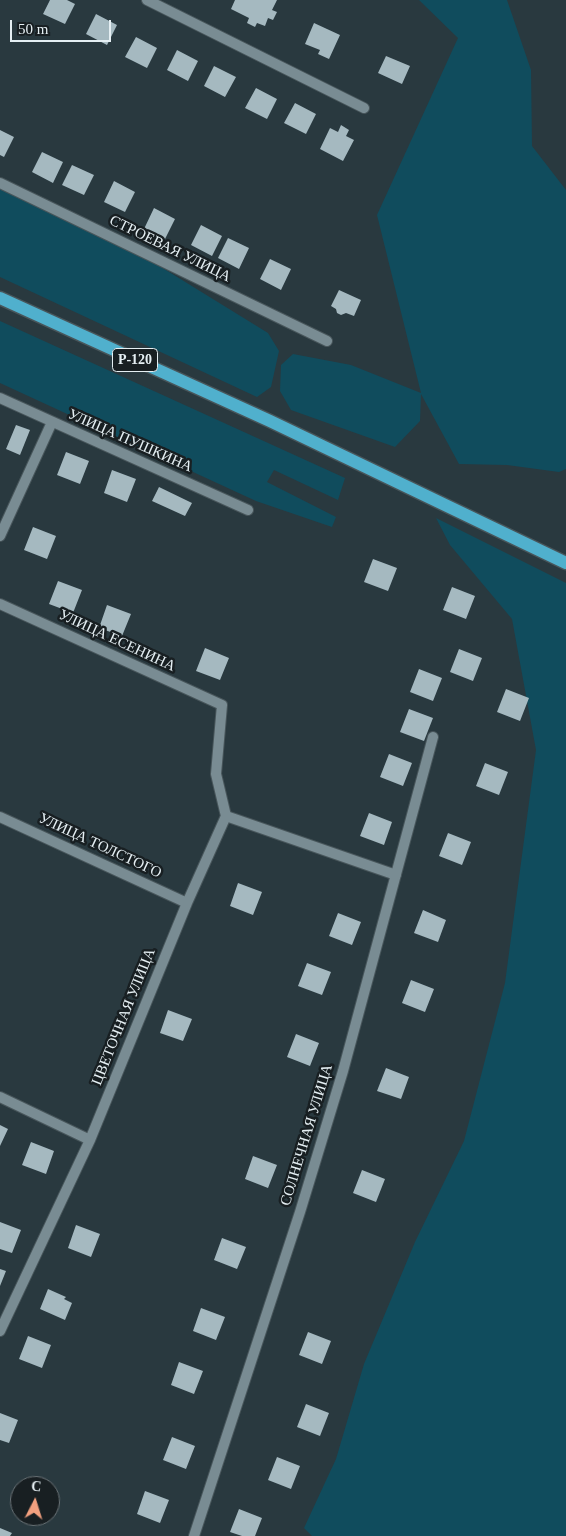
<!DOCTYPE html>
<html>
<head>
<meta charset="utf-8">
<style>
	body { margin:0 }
	#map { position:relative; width:566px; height:1536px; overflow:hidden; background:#29393f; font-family:Georgia,serif }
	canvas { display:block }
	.north { position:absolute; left:10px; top:1476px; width:50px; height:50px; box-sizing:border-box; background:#181f22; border:1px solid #6a7276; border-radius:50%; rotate:5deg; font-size:14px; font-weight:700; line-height:20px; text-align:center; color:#e5eff3 }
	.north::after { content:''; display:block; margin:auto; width:18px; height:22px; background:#f2a07f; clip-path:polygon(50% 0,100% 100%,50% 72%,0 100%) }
	.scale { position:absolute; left:10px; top:20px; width:101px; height:22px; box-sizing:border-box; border:2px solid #e5eff3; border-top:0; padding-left:6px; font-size:15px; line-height:18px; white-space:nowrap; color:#e5eff3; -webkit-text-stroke:4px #181f22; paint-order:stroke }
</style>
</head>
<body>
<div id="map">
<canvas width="566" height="1536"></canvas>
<div class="north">С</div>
<div class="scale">50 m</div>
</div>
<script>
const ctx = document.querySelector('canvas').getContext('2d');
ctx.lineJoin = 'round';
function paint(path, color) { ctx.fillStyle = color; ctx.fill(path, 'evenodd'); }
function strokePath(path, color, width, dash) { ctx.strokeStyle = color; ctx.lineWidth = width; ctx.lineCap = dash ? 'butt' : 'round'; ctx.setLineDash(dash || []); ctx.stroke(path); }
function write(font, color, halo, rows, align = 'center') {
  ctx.font = font + ' Georgia,serif'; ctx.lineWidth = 5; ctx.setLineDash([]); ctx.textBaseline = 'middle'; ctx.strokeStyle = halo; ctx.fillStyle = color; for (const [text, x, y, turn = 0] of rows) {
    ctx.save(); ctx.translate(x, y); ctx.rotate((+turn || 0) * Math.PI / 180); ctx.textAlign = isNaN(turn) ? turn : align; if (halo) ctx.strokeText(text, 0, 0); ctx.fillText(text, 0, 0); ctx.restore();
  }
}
paint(new Path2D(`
	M419,0H507L531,70L532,146L566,190V469L559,472L507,465L459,464L421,394L420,421L395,447L291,410L280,391L281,365L293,354L351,365L421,393L377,215L458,38Z
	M0,187L148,259L268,333L279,351L271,387L257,397L0,277Z
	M0,321L345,478L338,500L274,470L267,482L336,517L332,527L256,501L0,383Z
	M436,518L566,583V1536H312L304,1528L336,1459L364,1364L415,1242L464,1141L505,983L536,750L512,619L450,545Z`), '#104c5d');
paint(new Path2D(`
	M50,0H67L75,4L65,24L43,14Z
	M235,0H277L272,10L277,12L273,20L268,18L265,26L257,23L255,27L247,23L249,18L231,9Z
	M96,14L117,25L107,45L86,34Z
	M314,23L340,35L329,59L318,54L320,50L305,44Z
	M136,37L157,48L147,68L125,57Z
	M177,50L198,61L188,81L167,70Z
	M386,56L410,66L402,84L378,73Z
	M214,66L236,77L225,97L204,86Z
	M256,88L277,99L267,119L245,108Z
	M295,103L316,114L306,134L284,123Z
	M341,125L349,130L346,136L354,140L343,161L320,149L330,128L338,132Z
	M0,130L14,137L4,157L0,155Z
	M42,152L63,162L53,183L32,172Z
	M72,165L94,175L84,195L62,185Z
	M114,181L135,192L125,212L104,202Z
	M154,208L175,219L165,239L144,229Z
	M201,225L222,236L212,256L191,245Z
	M228,238L249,248L239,269L218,258Z
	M270,259L291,269L281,290L260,279Z
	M339,290L361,300L354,316L346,313L341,315L337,313L336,309L331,306Z
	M16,425L30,430L20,455L6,449Z
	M66,452L89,461L80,484L57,475Z
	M112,470L136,479L127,502L104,493Z
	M159,487L192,503L185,516L152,501Z
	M33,527L56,536L47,559L24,550Z
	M373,559L397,568L388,591L364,582Z
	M58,581L82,590L73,613L49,604Z
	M452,587L475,596L466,619L443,610Z
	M107,605L131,614L122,636L99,628Z
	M205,648L229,658L220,680L196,671Z
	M459,649L482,658L473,681L450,672Z
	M419,669L442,678L433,701L410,692Z
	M506,689L529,698L520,721L497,712Z
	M409,709L433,718L424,741L400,732Z
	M389,754L412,763L403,786L380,777Z
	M485,763L508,772L499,795L476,786Z
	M369,813L392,822L384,845L360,836Z
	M448,833L471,842L462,865L439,856Z
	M238,883L262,892L253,915L230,906Z
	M423,910L446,920L438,942L414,933Z
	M338,913L361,922L352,945L329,936Z
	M307,963L331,972L322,995L298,986Z
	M411,980L434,989L425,1012L402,1003Z
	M168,1010L192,1019L183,1041L160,1033Z
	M296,1034L319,1043L310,1066L287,1057Z
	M386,1068L409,1077L401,1099L377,1091Z
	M0,1125L8,1129L0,1146Z
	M31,1142L54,1151L46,1174L22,1165Z
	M253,1156L277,1165L268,1188L245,1179Z
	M362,1170L385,1179L376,1202L353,1193Z
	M0,1222L21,1230L12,1253L0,1249Z
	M76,1225L100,1234L91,1257L68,1248Z
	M222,1238L246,1247L237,1269L214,1260Z
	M0,1269L6,1271L0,1286Z
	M48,1289L66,1297L64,1299L72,1303L65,1320L40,1309Z
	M201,1308L225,1317L216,1340L193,1331Z
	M308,1332L331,1341L322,1364L299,1355Z
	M28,1336L51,1345L42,1368L19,1359Z
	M179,1362L203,1371L194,1394L171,1385Z
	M306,1404L329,1413L320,1436L297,1427Z
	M0,1413L18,1420L9,1443L0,1440Z
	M172,1437L195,1446L186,1469L163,1460Z
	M277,1457L300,1466L291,1489L268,1480Z
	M145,1491L169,1500L160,1523L137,1514Z
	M239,1509L262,1518L255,1536H242L230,1532Z
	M0,1528L12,1533L10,1536H0Z`), '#a5b9c0');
const street = new Path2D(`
	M147,0L364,108
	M0,183L327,341
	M0,398L248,510
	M0,536L52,422
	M0,604L222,705L216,774L226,816L187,903L90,1140L0,1331
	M226,816L396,875
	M0,817L187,903
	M0,1097L90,1140
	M194,1536L300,1212L343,1071L433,737`);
const primary = new Path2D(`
	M0,298L270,421L566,563`);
strokePath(street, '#48565b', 12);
strokePath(primary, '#48565b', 15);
strokePath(street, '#798c93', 10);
strokePath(primary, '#50b0cd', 12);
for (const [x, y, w] of [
	[135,360,45]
]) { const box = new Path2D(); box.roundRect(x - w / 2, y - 11.5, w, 23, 4); ctx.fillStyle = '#181f22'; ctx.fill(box); strokePath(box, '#e5eff3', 1); }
write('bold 14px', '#e5eff3', null, [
	["Р-120",135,360]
]);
write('15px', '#e5eff3', '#181f22', [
	["СТРОЕВАЯ УЛИЦА",170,249,26],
	["УЛИЦА ПУШКИНА",130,441,24],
	["УЛИЦА ЕСЕНИНА",117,641,25],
	["УЛИЦА ТОЛСТОГО",100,846,25],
	["ЦВЕТОЧНАЯ УЛИЦА",124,1017,-68],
	["СОЛНЕЧНАЯ УЛИЦА",307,1135,-73]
]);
</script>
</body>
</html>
